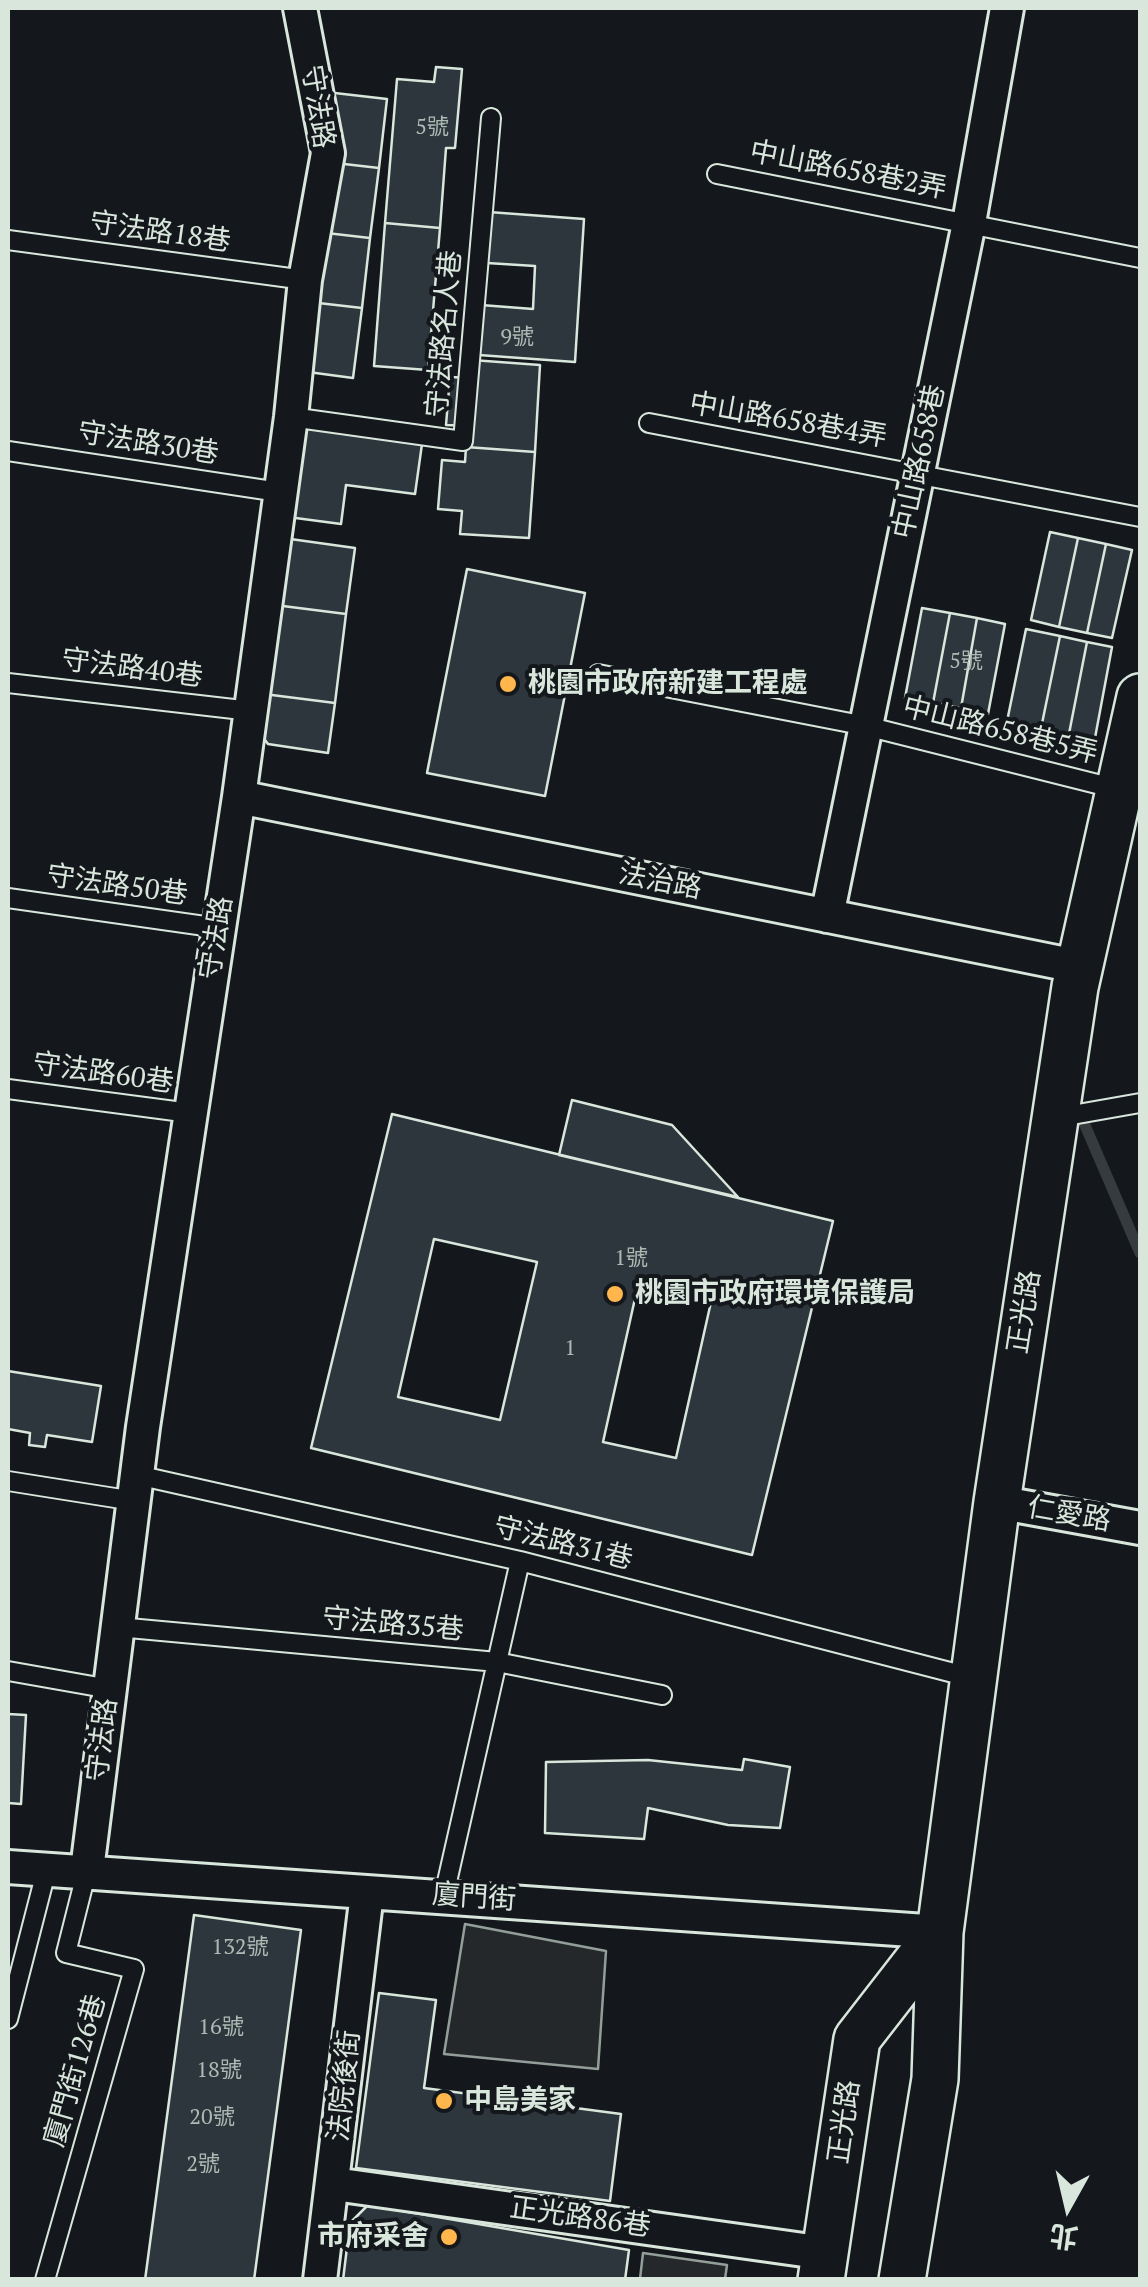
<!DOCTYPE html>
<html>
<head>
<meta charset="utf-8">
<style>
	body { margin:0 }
	#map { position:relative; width:1148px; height:2287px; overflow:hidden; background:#14181c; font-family:"PT Serif","Noto Sans TC",serif }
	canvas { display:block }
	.frame { position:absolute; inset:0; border:10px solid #d8e6dc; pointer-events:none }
	.north { position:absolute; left:1018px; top:2157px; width:100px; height:100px; -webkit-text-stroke:8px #14181c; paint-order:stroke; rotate:188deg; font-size:28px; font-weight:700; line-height:40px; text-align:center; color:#d8e6dc }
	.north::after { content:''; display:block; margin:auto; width:35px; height:45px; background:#d8e6dc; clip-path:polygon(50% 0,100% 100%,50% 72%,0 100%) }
</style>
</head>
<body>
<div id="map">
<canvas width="1148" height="2287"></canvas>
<div class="frame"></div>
<div class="north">北</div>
</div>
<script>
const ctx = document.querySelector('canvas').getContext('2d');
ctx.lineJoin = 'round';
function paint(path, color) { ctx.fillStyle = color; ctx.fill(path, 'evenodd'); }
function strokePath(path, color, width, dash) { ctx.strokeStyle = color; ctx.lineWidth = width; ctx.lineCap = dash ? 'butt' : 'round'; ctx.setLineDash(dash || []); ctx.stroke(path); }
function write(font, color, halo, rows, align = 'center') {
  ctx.font = font + ' "PT Serif","Noto Sans TC",serif'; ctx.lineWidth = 8; ctx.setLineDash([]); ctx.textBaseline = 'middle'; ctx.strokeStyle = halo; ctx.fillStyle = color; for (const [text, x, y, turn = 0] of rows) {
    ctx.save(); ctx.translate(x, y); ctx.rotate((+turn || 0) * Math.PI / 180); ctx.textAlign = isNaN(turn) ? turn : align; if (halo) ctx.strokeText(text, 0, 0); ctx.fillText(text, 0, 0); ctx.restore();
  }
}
const parking = new Path2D(`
	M465,1924L606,1951L598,2069L444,2054Z
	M643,2253L727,2265L725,2279H640Z`);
paint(parking, '#24282b');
strokePath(parking, '#939e99', 2.5);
strokePath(new Path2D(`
	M1078,1109L1140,1253`), '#363b3e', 11);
const building = new Path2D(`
	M436,67L462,69L455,148H446L440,228L385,223L397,79L434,82Z
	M326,92L387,99L379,168L318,161Z
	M318,161L379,168L370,238L309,231Z
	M475,211L584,219L575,362L465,354L468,304L533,309L535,266L471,262Z
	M385,223L440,228L428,370L374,366Z
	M309,231L370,238L362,308L301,301Z
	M301,301L362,308L353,378L293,370Z
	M472,360L540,365L535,452L466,447L468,426L446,425L450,377L471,378Z
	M301,415L401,429L399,441L422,444L415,494L346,485L341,524L288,517Z
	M466,447L535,452L529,538L460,534L462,511L438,509L442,460L465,462Z
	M1050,532L1078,538L1059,627L1031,620Z
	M276,537L355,548L346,614L267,604Z
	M1078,538L1106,544L1087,633L1059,627Z
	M1106,544L1132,550L1112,638L1087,633Z
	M467,569L585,593L545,796L427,773Z
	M267,604L346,614L335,703L256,693Z
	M922,608L950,613L933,703L905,698Z
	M950,613L977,618L961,708L933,703Z
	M977,618L1005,624L988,714L961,708Z
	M1026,629L1060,636L1038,743L1004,736Z
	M1060,636L1087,642L1066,749L1038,743Z
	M1087,642L1112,647L1092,754L1066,749Z
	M256,693L335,703L328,753L268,744L251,721Z
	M572,1100L672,1125L738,1197L559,1155Z
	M392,1114L833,1221L752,1555L311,1448ZM434,1239L537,1262L500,1420L398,1397ZM638,1285L711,1302L676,1458L603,1442Z
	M8,1371L101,1386L92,1442L47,1435L45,1447L29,1445L30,1433L8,1429Z
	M8,1714L26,1715L21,1804L8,1803Z
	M744,1759L790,1767L780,1828L728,1825L648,1808L644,1839L545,1833L546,1762L648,1760L742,1770Z
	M194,1915L301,1930L254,2280H145Z
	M379,1993L436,2000L424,2088L621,2114L610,2201L356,2168Z
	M368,2205L629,2250L625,2280H343L350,2223Z`);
paint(building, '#2c363c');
strokePath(building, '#d8e6dc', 2.5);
const lane = new Path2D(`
	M717,174L1140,258
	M8,240L305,280
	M291,417L463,441L491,118
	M649,423L1140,517
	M8,451L279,492
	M598,674L866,726L1121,790
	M8,683L251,711
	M8,898L219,928
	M8,1089L190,1113
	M1055,1118L1140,1103
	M137,1475L520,1561L973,1678
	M8,1481L134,1501
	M118,1627L497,1662L662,1695
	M8,1671L110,1689
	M444,1895L520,1561
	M8,2019L47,1868
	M45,2280L134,1969L66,1953L87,1870`);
const street = new Path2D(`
	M239,797L1081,967
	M827,916L969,223L1007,8
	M997,1502L1140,1528
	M8,1867L940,1932
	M87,1870L143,1427L239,797L291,417L305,280L328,153L300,8
	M334,2184L825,2253
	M320,2280L367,1893`);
const secondary = new Path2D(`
	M821,2280L857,2039L940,1932
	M902,2280L935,2079L940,1932L997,1502L1075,987L1140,697`);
strokePath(lane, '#d8e6dc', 22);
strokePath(street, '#d8e6dc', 38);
strokePath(secondary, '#d8e6dc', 50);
strokePath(lane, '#14181c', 18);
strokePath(street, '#14181c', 32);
strokePath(secondary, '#14181c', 45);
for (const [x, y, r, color] of [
	[508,684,10,"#ffb74d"],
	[615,1294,10,"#ffb74d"],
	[444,2101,10,"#ffb74d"],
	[449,2237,10,"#ffb74d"]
]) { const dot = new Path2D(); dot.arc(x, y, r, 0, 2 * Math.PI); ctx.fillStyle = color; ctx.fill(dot); strokePath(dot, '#14181c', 4); }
write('22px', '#adbab4', null, [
	["5號",432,128],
	["9號",517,338],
	["5號",966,662],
	["1號",631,1259],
	["1",570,1349],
	["132號",240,1948],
	["16號",221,2028],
	["18號",219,2071],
	["20號",212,2118],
	["2號",203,2165]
]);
write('28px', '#d8e6dc', '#14181c', [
	["守法路",317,107,81],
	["中山路658巷2弄",848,171,11],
	["守法路18巷",160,233,8],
	["守法路名人巷",445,334,-85],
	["中山路658巷4弄",788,421,10],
	["守法路30巷",148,444,9],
	["中山路658巷",920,462,-78],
	["守法路40巷",132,669,7],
	["中山路658巷5弄",1000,731,14],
	["法治路",660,882,11],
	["守法路50巷",117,886,8],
	["守法路",217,938,-81],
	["守法路60巷",103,1074,8],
	["正光路",1025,1312,-81],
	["仁愛路",1069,1515,10],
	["守法路31巷",563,1544,14],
	["守法路35巷",393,1625,5],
	["守法路",103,1740,-83],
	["廈門街",474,1898,4],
	["廈門街126巷",76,2071,-74],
	["法院後街",345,2086,-84],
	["正光路",845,2122,-82],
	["正光路86巷",580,2218,8]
]);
write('bold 28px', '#d8e6dc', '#14181c', [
	["桃園市政府新建工程處",528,684],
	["桃園市政府環境保護局",635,1294],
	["中島美家",464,2101],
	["市府采舍",429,2237,"right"]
], 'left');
</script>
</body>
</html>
